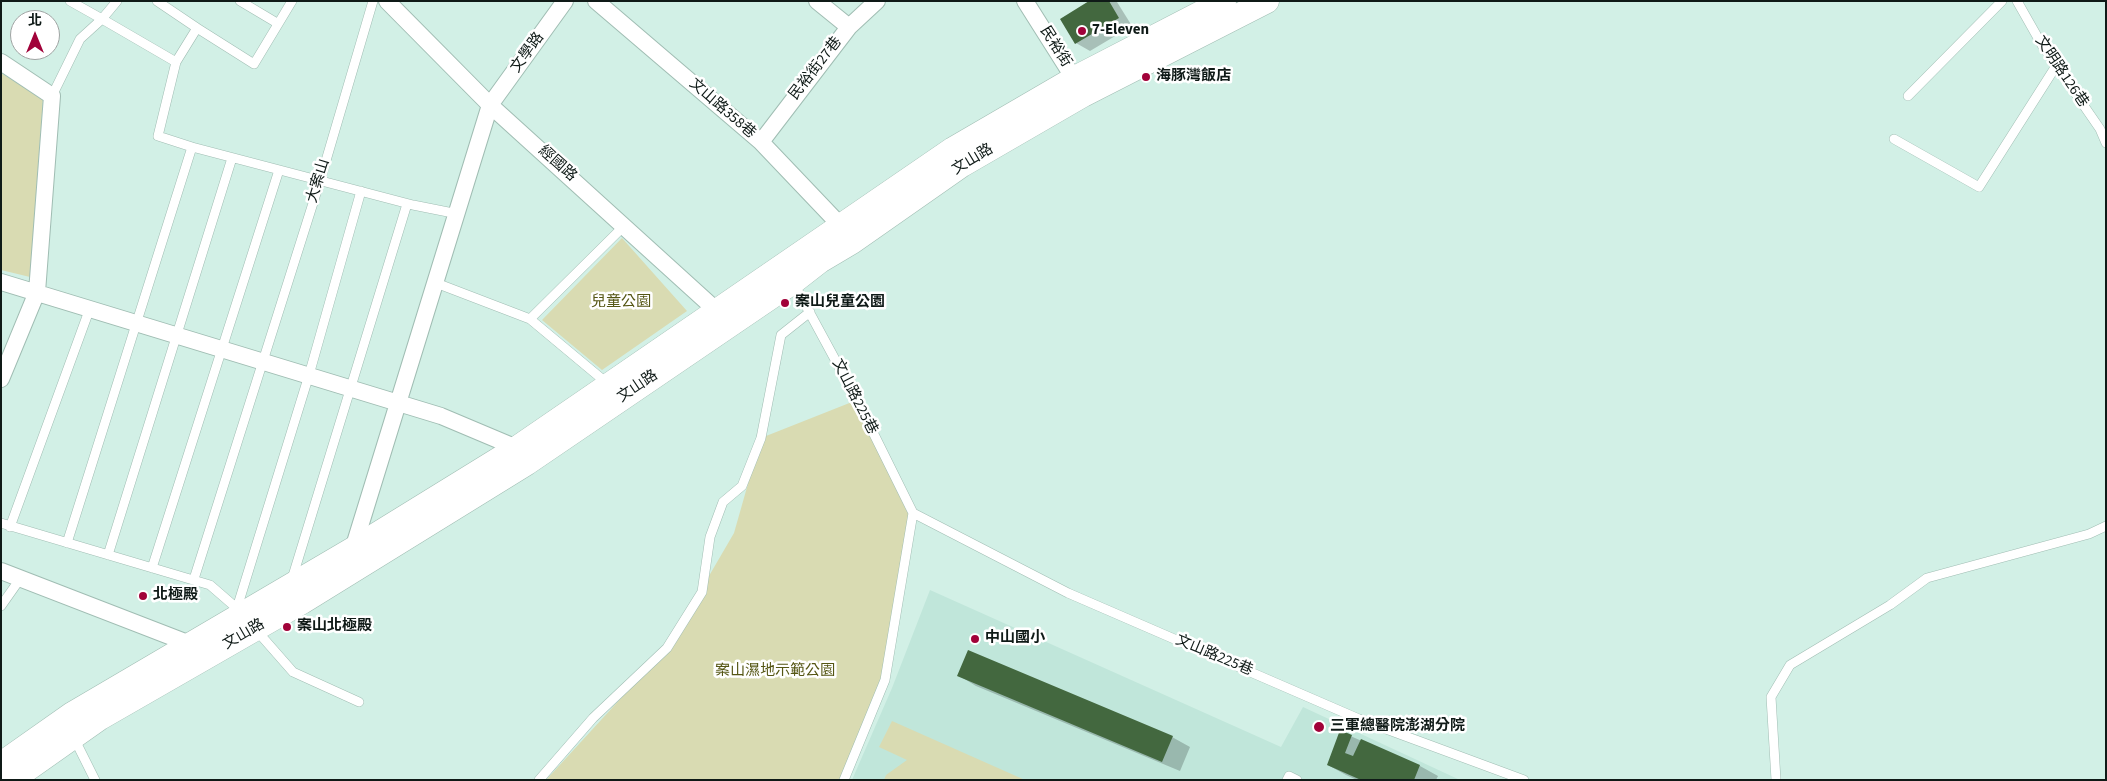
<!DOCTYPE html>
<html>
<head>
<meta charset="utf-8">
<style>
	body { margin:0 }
	#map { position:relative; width:2107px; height:781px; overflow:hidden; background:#d2f0e6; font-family:"Source Sans 3","Noto Sans TC",sans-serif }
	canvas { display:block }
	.frame { position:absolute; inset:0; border:2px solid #0f1a17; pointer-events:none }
	.north { position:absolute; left:10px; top:10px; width:50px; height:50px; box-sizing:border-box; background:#fff; border:1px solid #9fa3a2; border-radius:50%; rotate:0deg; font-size:14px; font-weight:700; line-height:20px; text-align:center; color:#0f1a17 }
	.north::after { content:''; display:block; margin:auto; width:18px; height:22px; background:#a10239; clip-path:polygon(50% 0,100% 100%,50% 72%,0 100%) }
</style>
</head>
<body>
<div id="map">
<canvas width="2107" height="781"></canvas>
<div class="frame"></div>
<div class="north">北</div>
</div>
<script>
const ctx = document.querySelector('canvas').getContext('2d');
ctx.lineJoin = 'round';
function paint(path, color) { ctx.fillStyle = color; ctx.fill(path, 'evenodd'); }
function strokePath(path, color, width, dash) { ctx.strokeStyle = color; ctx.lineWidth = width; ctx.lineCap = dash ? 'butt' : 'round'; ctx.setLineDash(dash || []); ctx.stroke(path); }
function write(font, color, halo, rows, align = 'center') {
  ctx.font = font + ' "Source Sans 3","Noto Sans TC",sans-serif'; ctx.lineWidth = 5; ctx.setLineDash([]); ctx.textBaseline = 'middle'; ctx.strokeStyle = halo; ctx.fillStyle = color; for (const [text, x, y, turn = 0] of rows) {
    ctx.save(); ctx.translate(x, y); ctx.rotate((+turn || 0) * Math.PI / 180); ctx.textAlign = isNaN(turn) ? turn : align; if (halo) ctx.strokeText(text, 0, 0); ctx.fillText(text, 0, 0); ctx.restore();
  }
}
paint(new Path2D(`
	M930,590L1281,747L1303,707L1460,780H852L892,688Z`), '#c0e6da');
paint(new Path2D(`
	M1,73L43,99L30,277L1,270Z
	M622,238L687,311L602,370L542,320Z
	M857,400L913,513L885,680L844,780H546L667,648L734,533L761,438Z
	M892,721L1025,780H884L886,775L907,760L879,747Z`), '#d9dbb2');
paint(new Path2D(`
	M1091,1L1117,2L1132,26L1090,51L1076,43Z
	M958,675L1172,737L1190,747L1180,771L976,686Z
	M1341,732L1420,766L1438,776L1436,780H1357L1346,775L1328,765Z`), '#0003');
paint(new Path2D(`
	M1089,1H1109L1119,18L1075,44L1060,19Z
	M968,650L1173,736L1162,762L957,676Z
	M1340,730L1352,735L1345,753L1353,756L1361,739L1420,765L1414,780H1361L1327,765Z`), '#43683f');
const lane = new Path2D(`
	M70,1L102,19L117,1
	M157,1L197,28
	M240,1L277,23
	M2017,1L2042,45L2100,129L2106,143
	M176,62L158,136L192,147L413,205L458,214
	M52,96L80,39L102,19L176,62L197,28L254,64L292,1
	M1908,96L2002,1
	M1894,139L1979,187L2056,66
	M793,282L857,400L913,513L885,680L844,780
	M436,283L530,319L608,384
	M530,319L625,225
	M913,513L1068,593L1359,719L1524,780
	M1,523L210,585L240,611
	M10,527L90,308
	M67,543L192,147
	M108,555L232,158
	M152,568L279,170
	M194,579L320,181L373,1
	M292,579L407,204
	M1,606L20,579
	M237,608L309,375L361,191
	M257,631L293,672L359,702
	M74,738L95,780
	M539,780L593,718L667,648L702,592L710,537L723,502L742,486L761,438L781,335L810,312
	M1287,780L1289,776L1297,780
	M1776,780L1771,697L1790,665L1890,605L1927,578L2089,534L2106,526`);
const street = new Path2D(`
	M387,1L490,105L717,311L722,319
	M596,1L761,142L841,226
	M817,1L849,27
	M1025,1L1080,88
	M1,62L52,96L37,292L1,379
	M761,142L849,27L877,1
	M1,282L441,416L517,448
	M353,549L490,105L565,1
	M1,571L190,644`);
const secondary = new Path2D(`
	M1,764L72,714L353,549L517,448L953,149L1075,78L1224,1
	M12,780L100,718L302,602L527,463L793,282L820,261L852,242L962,165L1083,95L1267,1`);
strokePath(lane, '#a0bdb3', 10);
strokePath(street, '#a0bdb3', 18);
strokePath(secondary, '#a0bdb3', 25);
strokePath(lane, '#fff', 9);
strokePath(street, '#fff', 16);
strokePath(secondary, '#fff', 24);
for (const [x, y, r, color] of [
	[1082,31,5,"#a10239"],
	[1146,77,5,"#a10239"],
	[785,303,5,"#a10239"],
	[143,596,5,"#a10239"],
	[287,627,5,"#a10239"],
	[975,639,5,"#a10239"],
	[1319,727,6,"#a10239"]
]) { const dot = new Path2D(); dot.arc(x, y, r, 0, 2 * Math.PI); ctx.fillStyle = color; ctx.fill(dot); strokePath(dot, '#fff', 2); }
write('bold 15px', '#0f1a17', '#fff', [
	["7-Eleven",1092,31],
	["海豚灣飯店",1156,77],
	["案山兒童公園",795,303],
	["北極殿",153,596],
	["案山北極殿",297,627],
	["中山國小",985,639],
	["三軍總醫院澎湖分院",1330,727]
], 'left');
write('15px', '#0f1a17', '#fff', [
	["民裕街",1055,47,58],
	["文學路",528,53,-54],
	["民裕街27巷",816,69,-52],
	["文明路126巷",2061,72,56],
	["文山路358巷",722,109,41],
	["文山路",973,160,-31],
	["經國路",557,164,42],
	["大案山",319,181,-73],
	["文山路",638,387,-34],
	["文山路225巷",854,397,63],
	["文山路",244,635,-30],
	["文山路225巷",1214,656,23]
]);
write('15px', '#555614', '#fff', [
	["兒童公園",621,303],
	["案山濕地示範公園",775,672]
]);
</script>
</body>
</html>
